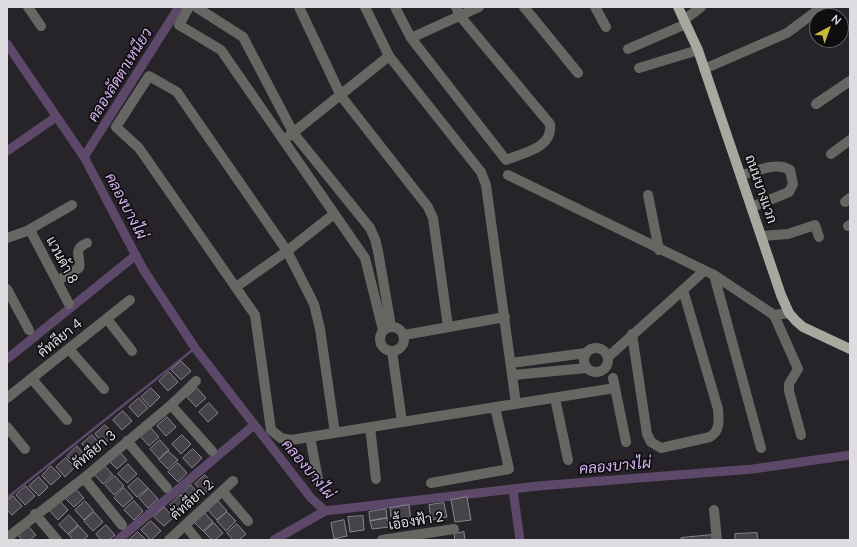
<!DOCTYPE html>
<html>
<head>
<meta charset="utf-8">
<style>
	body { margin:0 }
	#map { position:relative; width:857px; height:547px; overflow:hidden; background:#262329; font-family:Lato,sans-serif }
	canvas { display:block }
	.frame { position:absolute; inset:0; border:8px solid #dfdce1; pointer-events:none }
	.north { position:absolute; left:809px; top:8px; width:40px; height:40px; box-sizing:border-box; background:#0e0d10; border:1px solid #626064; border-radius:50%; rotate:41deg; font-size:11px; font-weight:700; line-height:16px; text-align:center; color:#dfdce1 }
	.north::after { content:''; display:block; margin:auto; width:14px; height:18px; background:#caba39; clip-path:polygon(50% 0,100% 100%,50% 72%,0 100%) }
</style>
</head>
<body>
<div id="map">
<canvas width="857" height="547"></canvas>
<div class="frame"></div>
<div class="north">N</div>
</div>
<script>
const ctx = document.querySelector('canvas').getContext('2d');
ctx.lineJoin = 'round';
function strokePath(path, color, width, dash) { ctx.strokeStyle = color; ctx.lineWidth = width; ctx.lineCap = dash ? 'butt' : 'round'; ctx.setLineDash(dash || []); ctx.stroke(path); }
function paint(path, color) { ctx.fillStyle = color; ctx.fill(path, 'evenodd'); }
function write(font, color, halo, rows, align = 'center') {
  ctx.font = font + ' Lato,Sarabun,sans-serif'; ctx.lineWidth = 3.5; ctx.setLineDash([]); ctx.textBaseline = 'middle'; ctx.strokeStyle = halo; ctx.fillStyle = color; for (const [text, x, y, turn = 0] of rows) {
    ctx.save(); ctx.translate(x, y); ctx.rotate((+turn || 0) * Math.PI / 180); ctx.textAlign = isNaN(turn) ? turn : align; if (halo) ctx.strokeText(text, 0, 0); ctx.fillText(text, 0, 0); ctx.restore();
  }
}
strokePath(new Path2D(`
	M7,498L195,348`), '#5d486a', 2.5);
strokePath(new Path2D(`
	M7,44L84,157L143,269L195,348L311,498L325,511L538,486L753,469L850,455
	M7,151L56,117
	M84,157L179,7
	M7,359L136,255
	M513,490L520,540
	M118,540L254,425
	M274,540L325,511`), '#5d486a', 9);
const building = new Path2D(`
	M181,361L191,371L181,380L171,370Z
	M169,372L178,382L168,391L159,381Z
	M151,388L160,397L150,407L141,397Z
	M197,388L206,398L196,407L187,397Z
	M139,398L148,408L138,417L129,407Z
	M209,403L218,413L208,422L199,412Z
	M123,411L132,421L122,430L113,420Z
	M167,417L176,427L166,436L157,426Z
	M105,425L114,435L104,444L95,434Z
	M150,427L159,437L149,446L140,436Z
	M92,435L101,445L91,454L82,444Z
	M182,435L191,444L181,454L172,444Z
	M160,440L169,450L159,459L150,449Z
	M77,446L86,456L76,465L67,456Z
	M193,449L202,458L192,468L183,458Z
	M118,450L127,460L117,469L108,460Z
	M168,451L178,460L168,469L159,460Z
	M66,458L75,467L65,477L56,467Z
	M178,463L187,473L178,482L168,472Z
	M128,464L137,474L127,483L118,474Z
	M104,465L113,475L103,484L94,474Z
	M51,466L61,476L51,485L42,476Z
	M205,475L214,485L204,494L195,484Z
	M115,476L124,486L114,495L105,485Z
	M39,477L48,487L39,496L29,486Z
	M138,478L148,488L137,497L128,487Z
	M191,485L200,495L190,504L181,495Z
	M26,486L35,496L25,505L16,495Z
	M75,488L84,498L74,507L65,498Z
	M124,488L133,498L123,507L114,498Z
	M149,489L158,499L148,508L139,498Z
	M180,495L189,505L179,514L170,505Z
	M13,496L22,506L12,515L7,510V501Z
	M467,497L471,520L455,522L451,500Z
	M59,500L68,510L58,520L49,510Z
	M85,501L94,511L84,520L75,510Z
	M134,501L143,511L134,520L124,510Z
	M218,501L227,511L217,520L208,510Z
	M444,503L447,517L431,520L429,505Z
	M409,505L411,521L392,524L390,508Z
	M164,507L174,517L164,526L154,517Z
	M386,509L387,518L370,521L369,512Z
	M94,512L103,522L93,531L84,521Z
	M204,512L213,522L203,531L194,522Z
	M227,512L236,521L226,531L217,521Z
	M69,515L78,525L68,534L59,525Z
	M363,516L364,530L350,532L348,517Z
	M387,518L389,527L372,529L370,521Z
	M344,520L347,536L334,539L331,523Z
	M151,521L161,531L151,540L141,530Z
	M214,523L223,533L215,540H212L204,532Z
	M237,524L246,534L239,540H233L227,533Z
	M27,525L36,535L30,540H22L17,534Z
	M106,525L115,535L109,540H101L96,534Z
	M79,526L88,536L83,540H73L69,535Z
	M138,532L146,540H129Z
	M464,532L465,540H455L454,534Z
	M757,533L758,540H735V534Z
	M712,535V540H681V538Z`);
paint(building, '#47434a');
strokePath(building, '#89858d', 1);
strokePath(new Path2D(`
	M28,7L41,26
	M189,7L179,25L221,50L365,258L383,330
	M196,7L243,37L294,134L370,228L375,239L378,251L391,326
	M299,7L341,96L428,207L433,218L448,327
	M365,7L389,56L481,172L486,185L516,404
	M395,7L411,38L506,160C525,152 553,148 550,124L460,16L456,7
	M524,7L578,73
	M595,7L606,27
	M684,20L701,7
	M411,38L479,7
	M628,49L686,24
	M639,68L698,50
	M704,69L787,33L822,7
	M816,104L850,81
	M289,136L389,56
	M831,154L850,140
	M508,175L714,275L774,315L789,313
	M741,175C756,172 776,161 790,170L793,184L789,192L752,207
	M648,195L659,250
	M845,202L850,198
	M848,226L850,225
	M30,230L69,304
	M762,236L788,234L815,225L819,237
	M7,238L27,231L72,205
	M714,275L761,448
	M57,281L79,268C82,257 71,250 87,243
	M236,287L287,251L334,214
	M7,289L29,330
	M774,315L798,369L789,384V391L801,435
	M107,319L132,351
	M380 339a12 12 0 1 1 24 0a12 12 0 1 1-24 0Z
	M632,334L647,434L651,442L661,448L710,437C720,431 719,420 718,409L683,290
	M404,335L505,317
	M584 360a12 12 0 1 1 24 0a12 12 0 1 1-24 0Z
	M69,349L104,389
	M392,351L402,422
	M608,357L704,271
	M511,363L586,353
	M513,375L587,368
	M613,378L626,442
	M32,379L67,420
	M7,398L130,300
	M555,398L568,460
	M171,405L212,451
	M7,427L25,449
	M370,427L376,479
	M335,433L320,329L314,304L287,251L177,92L149,76L116,127L139,148L255,315L271,430L281,438L291,440L402,422L615,388
	M310,437L319,484
	M127,441L167,488
	M84,478L122,525
	M431,483L509,469L495,407
	M223,492L248,521
	M714,510L717,540
	M35,514L57,540
	M185,525L197,540
	M7,538L84,478L171,405L196,381
	M169,540L233,481
	M382,540L454,529`), '#666662', 10);
strokePath(new Path2D(`
	M678,7L698,50L781,295L789,313L796,321L803,327L850,349`), '#a9a8a0', 10);
write('14px', '#dfdce1', '#0e0d10', [
	["ถนนบางแวก",761,189,71],
	["แวนด้า 8",62,260,62],
	["คัทลียา 4",60,338,-39],
	["คัทลียา 3",94,450,-40],
	["คัทลียา 2",192,500,-42],
	["เอื้องฟ้า 2",416,521,-9]
]);
write('italic 15px', '#d6b2ee', '#0e0d10', [
	["คลองลัดตาเหนียว",120,75,-58],
	["คลองบางไผ่",126,206,62],
	["คลองบางไผ่",615,466,-5],
	["คลองบางไผ่",308,469,50]
]);
</script>
</body>
</html>
